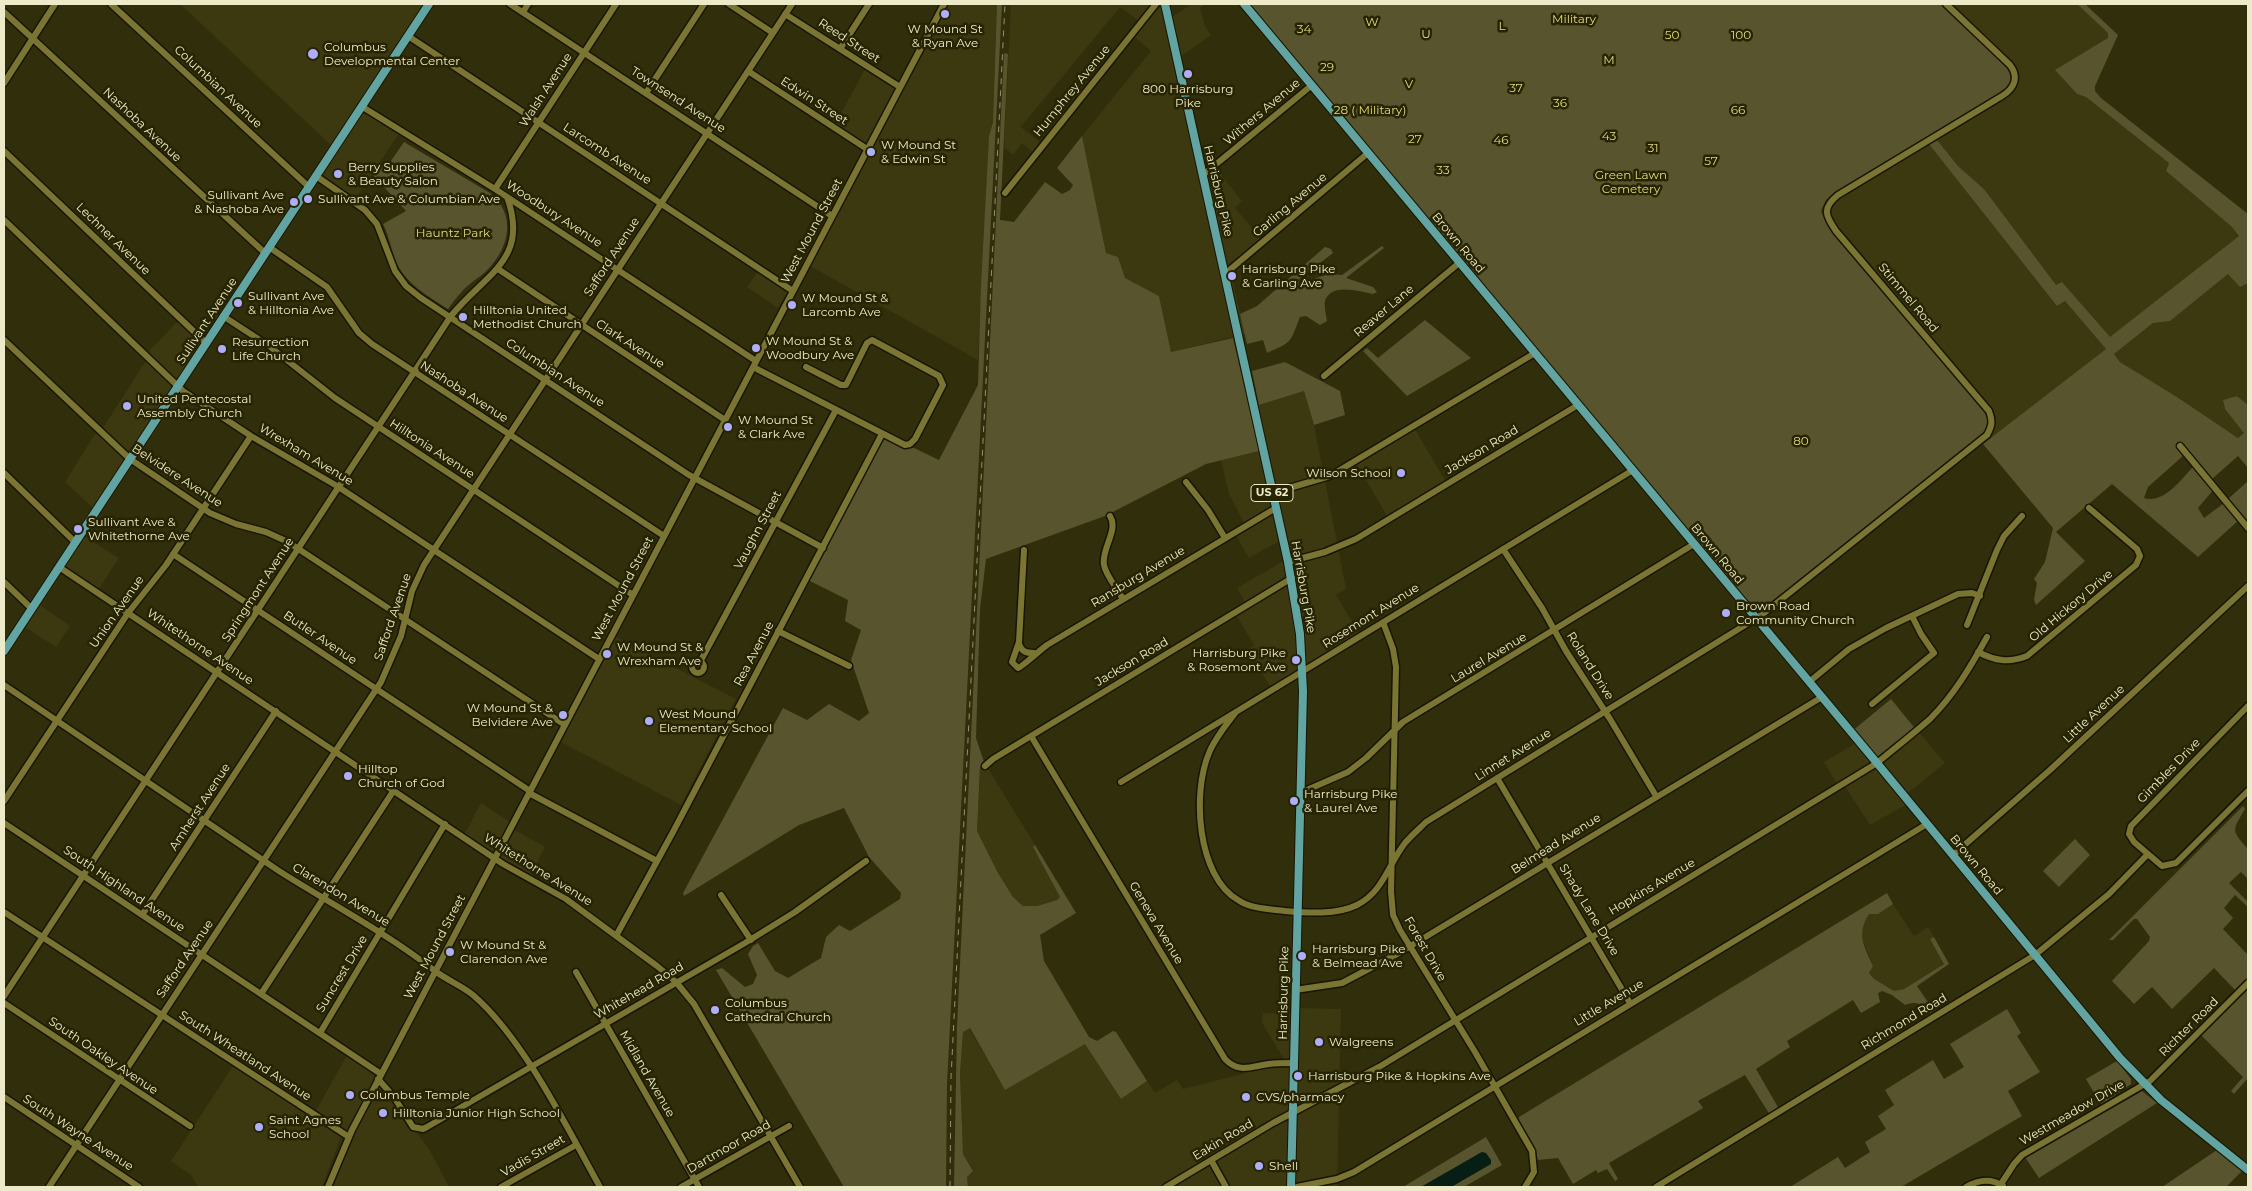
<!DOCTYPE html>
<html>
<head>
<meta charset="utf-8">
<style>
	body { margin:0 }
	#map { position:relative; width:2252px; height:1191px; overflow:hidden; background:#312e0b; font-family:Montserrat,sans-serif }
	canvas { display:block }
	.frame { position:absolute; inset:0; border:5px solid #edeaca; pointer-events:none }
</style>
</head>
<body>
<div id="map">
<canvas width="2252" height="1191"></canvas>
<div class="frame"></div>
</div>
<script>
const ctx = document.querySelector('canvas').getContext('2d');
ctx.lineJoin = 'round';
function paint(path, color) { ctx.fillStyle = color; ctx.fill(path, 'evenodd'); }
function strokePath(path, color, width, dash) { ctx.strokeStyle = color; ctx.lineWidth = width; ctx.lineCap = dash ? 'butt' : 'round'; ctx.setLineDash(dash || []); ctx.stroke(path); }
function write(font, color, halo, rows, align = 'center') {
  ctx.font = font + ' Montserrat,sans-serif'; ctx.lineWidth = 5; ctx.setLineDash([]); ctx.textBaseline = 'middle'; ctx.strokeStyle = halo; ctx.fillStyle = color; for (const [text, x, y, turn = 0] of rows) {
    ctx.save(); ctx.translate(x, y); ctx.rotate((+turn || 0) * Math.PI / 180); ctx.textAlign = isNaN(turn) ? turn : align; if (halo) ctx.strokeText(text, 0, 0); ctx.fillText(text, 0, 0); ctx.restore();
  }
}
paint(new Path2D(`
	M180,4H424L358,105L400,132L354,201L313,175L331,145Z
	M949,4H997L993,122L989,136L978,360L810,266L871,150L834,126L866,67L902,91Z
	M1011,4H1165L1169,19L1191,4H1206L1200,8L1205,26L1211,35L1177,59L1203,174L1214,166L1242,201L1235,208L1264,242L1230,270L1245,334L1171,352L1159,296L1125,278L1118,257L1106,253L1082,136L1151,51L1131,34L1140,22L1120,7L1021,127L1042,144L1034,153L1022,143L1013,155L1004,147Z
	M1942,4H2077L2108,33V39L2056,71L2077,94L2086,97L2169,163L2166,171L2232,227L2239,236L2110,338L2062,282L2056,285L1984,189L1958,166L1937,140L2057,306L2065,301L2106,349L1988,441L1983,434L1988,424V418L1978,402L1827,225L1821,211L1826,200L2005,64Z
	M758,271L788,291L778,308L747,287Z
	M2228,274L2248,286V405L2237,396L2223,401L2225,409L2245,433L2238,438L2177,397L2120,362L2114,354L2153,323L2170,320Z
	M179,320L205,345L96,511L65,482L98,429L101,431L147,359L144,356Z
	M1304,391L1314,425L1346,589L1336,595L1360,635L1272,689L1247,650L1254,645L1234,611L1246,604L1237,588L1287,559L1283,539L1249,558L1233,530L1244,523L1229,494L1221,460L1259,451L1249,408Z
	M1415,429L1446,482L1387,516L1356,463Z
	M84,536L119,558L98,590L64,569Z
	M40,605L70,626L56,647L25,627Z
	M616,637L736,699L681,805L561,742Z
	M1891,699L1945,763L1904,796L1909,803L1870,825L1844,785L1839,788L1824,762L1861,740L1854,730Z
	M984,762L1035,845L1033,847L1060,897L1057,900L1037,906H1023L1013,897L998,873L977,831L980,767Z
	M481,803L511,823L509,827L545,847L530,876L464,835Z
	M1893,904L1914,936L1928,927L1934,937L1930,939L1945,963L1904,989L1894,992L1874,979L1869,973L1873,966L1861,936L1863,923L1869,914H1878Z
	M1292,1008L1341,1009L1337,1187H968L967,1177L973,1170L963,1154L960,1073L963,1032L969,1028L1005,1090L1085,1043L1121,1099L1147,1081L1155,1093L1177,1080L1183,1089L1242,1074L1284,1059L1262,1023L1263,1013L1292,1014Z
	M347,1055L382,1078L380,1083L429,1149L449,1187H333L350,1143L341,1137L322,1187H198L191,1175L171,1161L233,1066L312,1118Z`), '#3c3810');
paint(new Path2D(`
	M997,4H1002L947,1084L946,1187H844L716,970L722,968L745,987L753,984L757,975L748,954L753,946L758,943L775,971L788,978L821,958L826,937L839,925L850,931L900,899L901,893L869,857L844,808L799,825L684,896L683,893L783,708L807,720L829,704L859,721L869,713L851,660L861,630L845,621L848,600L808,580L884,439L902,448H914L939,460L978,385L981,285L989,136L993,122Z
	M1248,4H1942L2005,64L2010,71L2011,83L2004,92L1837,192L1826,200L1821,211L1827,225L1978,402C1989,418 1992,423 1979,438L1764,610L1760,612L1756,611Z
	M2077,4H2085L2118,35L2095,86V91L2101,98L2248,214V286L2246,284L2240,287L2228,274L2170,321L2153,323L2114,354L2120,362L2177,397L2238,438L2244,433L2225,409L2223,400L2237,396L2248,405V468L2238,456L2212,479L2180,443L2177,446L2184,455L2148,487L2144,498C2165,504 2181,479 2194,466L2214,489L2198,508L2204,518L2224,503L2239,520L2198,557L2112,484L2056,532L2085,561L2036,605L2034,600L2037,583L2034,579L2045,562L2053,528L1983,444L2106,349L2065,301L2057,306L1929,144L1937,140L1958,166L1984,189L2056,285L2062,282L2110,337L2239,236L2232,227L2166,171L2169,163L2086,97L2077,94L2055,70L2108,38V33Z
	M1004,53L1008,54L1000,220L1014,222L1045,182L1062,194L1070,190L1073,185L1057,168L1082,136L1106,253L1118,257L1125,278L1159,296L1171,352L1233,338L1259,451L1206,464L1105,516L986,559L980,609L976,738L984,762L980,767L977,831L998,873L1013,897L1023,906H1037L1057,900L1060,897L1033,847L1035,845L1076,913L1040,935L1044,961L1089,1037L1097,1041L1113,1031L1116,1032L1147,1081L1121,1099L1085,1044L1005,1090L970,1028L963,1032L960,1073L963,1154L973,1171L967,1177L968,1187H954L957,1026Z
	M404,142L490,193C516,214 510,246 489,268C484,274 477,278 471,283C462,290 455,299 448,309C428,296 406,284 396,262C391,249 389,236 383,224L406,211L372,174L378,164L386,168Z
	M1382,246L1384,248L1346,278L1373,287L1377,292L1373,294C1360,292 1331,282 1325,301C1324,306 1326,315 1327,321L1320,325L1306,316L1300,317C1290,343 1292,342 1267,353L1263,340L1247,344L1240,314L1257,306L1325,247L1331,249L1333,253L1298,280L1299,284L1328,274L1342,275Z
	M1425,320L1471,358L1407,396L1363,351L1367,348L1378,358Z
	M1285,362L1340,391L1345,415L1314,425L1304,391L1259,405L1252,371Z
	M2248,481V525L2227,500Z
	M1891,699L1916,730L1877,762L1851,732Z
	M2243,806L2245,809C2232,831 2231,830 2248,849V879L2241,872L2229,883L2248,902V907L2235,895L2224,908L2233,918L2223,929L2248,955V978L2236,991L2214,968L2172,1009L2152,987L2134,1004L2112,981L2149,941L2150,937L2137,919H2134L2113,940H2109Z
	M2075,839L2090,855L2059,887L2043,871Z
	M1887,893L1893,904L1878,914H1869C1856,934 1864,946 1873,966L1869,973L1874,979L1894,991L1904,989L1944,964L1930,939L1934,937L1949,964L1917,986L1934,1011L1929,1014C1921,1003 1918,1001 1905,1005L1892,995L1882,991L1878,993L1880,1002L1861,1013L1853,1000L1787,1041L1790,1047L1756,1069L1779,1109L1770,1115L1745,1075L1698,1101L1703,1108L1609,1163L1618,1179L1615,1181L1607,1169L1598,1173L1596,1170L1573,1184L1558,1158L1538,1160L1534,1147L1518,1120L1519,1117Z
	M2248,987V1078L2234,1094L2231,1091L2243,1077L2201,1035Z
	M2007,1009L2021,1033L2017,1036L2040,1072L2008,1091L2022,1116L1901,1187H1790L1838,1157L1845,1168L1870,1152L1865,1142L1886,1129L1878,1116L1894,1105L1885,1090L1933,1060L1944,1079L1964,1067L1950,1044Z
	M2117,1061L2131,1079V1084L2101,1105L2086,1079Z
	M2142,1091L2157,1103L2039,1178L2025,1157Z
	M1486,1137L1502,1165L1464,1187H1451L1490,1164L1482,1152L1421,1187H1403Z
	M2217,1150L2243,1170L2226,1187H2162Z`), '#58542e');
paint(new Path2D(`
	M1482,1152L1486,1153L1491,1160V1164L1451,1187H1421Z`), '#071e14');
const minor = new Path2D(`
	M111,4L309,187
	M510,4L832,216
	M729,4L773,33
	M4,12L265,253
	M523,12L528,4
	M785,14L900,87
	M408,36L793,291
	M840,49L869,4
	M748,71L867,149
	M4,83L55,4
	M646,93L704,4
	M361,106L495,189L756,361
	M4,151L206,343
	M1203,175L1312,85
	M316,176L365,210L377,224L395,271L406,286L421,298L689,475L823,548
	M495,189L616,4
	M1005,193L1156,4
	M4,220L183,391L251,436L337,486L599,659
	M269,247L327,287L359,333L372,344L664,536
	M498,269L725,420
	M1226,273L1368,153
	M223,316L269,346L335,398L633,595
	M4,340L130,459L210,513L236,524L266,532L288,542L565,725
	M753,367L905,445L910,444L915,439L943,385L939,376L872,340L867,343L846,385H841L806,367
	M1324,376L1459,263
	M2180,446L2248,528
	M4,473L76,543
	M1186,482L1208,510L1225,538
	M1272,493L1330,476L1535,353
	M1110,516C1119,530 1101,549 1104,565C1106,576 1117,588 1123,599
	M1503,549L1542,608L1566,651L1610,719L1656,796
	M1024,550L1019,642L1012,662L1018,668C1022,667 1040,650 1047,645L1276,508
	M173,554L530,791
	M1288,562L1325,552L1356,539L1578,405
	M59,567L503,864L566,899L657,966L676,982L694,1004L800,1187
	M4,582L32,609
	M1383,622L1393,649L1396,667L1391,891L1393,915L1400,930L1475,1052L1532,1151L1534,1172L1525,1187
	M1967,625L1997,550L2004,536L2022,516
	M778,631L849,666
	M1019,644C1022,652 1026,653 1034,653
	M1978,652C1995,661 2009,663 2027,656L2136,565L2140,556L2137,549L2089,508
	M692 667a6 6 0 1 1 12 0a6 6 0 1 1-12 0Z
	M700,662L836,410
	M1809,682L1849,649L1886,628L1958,594L1972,593L1980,596
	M4,685L279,871C331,904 387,933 435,971C447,980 462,986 473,995C524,1039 567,1128 600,1187
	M1872,704L1934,653L1921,634L1912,616
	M2248,706L2131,826L2129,834L2134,842L2162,866L2176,863L2248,791
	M1236,712C1226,725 1215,738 1209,753C1192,793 1197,876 1238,900C1251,909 1270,909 1285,911C1307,913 1337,915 1357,905C1383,892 1388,865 1405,843C1411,836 1419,829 1426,822L1763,614L1987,435C1992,426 1993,421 1989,411L1836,231C1825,215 1822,208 1838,195L2002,96C2015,88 2019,77 2010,65L1946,4
	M1031,736L1225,1059C1239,1074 1252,1066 1269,1064C1277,1063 1285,1063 1293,1063
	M985,766L993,759L1292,578
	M1497,778L1630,1003
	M1121,782L1633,470
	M529,793L657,861
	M1300,793L1348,772L1366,758L1403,722L1694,544
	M4,801L128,613L166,565L251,436
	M4,823L381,1074
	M1953,855L2050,770L2248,586
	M721,895L751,940
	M4,912L349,1137
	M142,915L276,711
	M616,936L673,832L882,434
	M576,972L699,1187
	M1295,990L1342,983L1399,953L1822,697
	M261,994L394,790
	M4,996L451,316C485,274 530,260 507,197
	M4,1003L190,1126
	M320,1033L445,824
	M378,1079L394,1097L413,1127L423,1129L427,1127L745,943L795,912L866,861
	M4,1097L139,1187
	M1211,1160L1226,1187
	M2001,1184L2014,1164L2022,1155L2150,1081L2248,983
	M49,1187L381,682L401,636L412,591L424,565L792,4
	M328,1187L352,1130L944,4
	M501,1187L576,1145
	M681,1187L789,1126
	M1166,1187L1273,1123L1379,1067L1877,763C1895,748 1913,734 1930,719C1954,695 1971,666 1987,637
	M1297,1187L1337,1179L1354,1172L1927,824
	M1656,1187L2035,955L2109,894L2147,855
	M1966,1187C1978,1180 1991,1178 2003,1186`);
const major = new Path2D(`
	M1165,4L1288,562L1300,634L1303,691L1291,1187
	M1244,4L1877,763L2120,1058L2161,1100L2248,1170
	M4,651L429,4`);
strokePath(minor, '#181603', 9);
strokePath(major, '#181603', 10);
strokePath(minor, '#7b7534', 6);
strokePath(major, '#62a4a1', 8);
strokePath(new Path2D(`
	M950,1187L951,1078L1005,4`), '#959271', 1, [6, 6]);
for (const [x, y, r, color] of [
	[945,14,5,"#aeaefa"],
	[313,54,6,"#aeaefa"],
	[1188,74,5,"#aeaefa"],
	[871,152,5,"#aeaefa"],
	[338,174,5,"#aeaefa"],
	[308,199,5,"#aeaefa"],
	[294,202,5,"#aeaefa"],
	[1232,276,5,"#aeaefa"],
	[238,303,5,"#aeaefa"],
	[792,305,5,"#aeaefa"],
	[463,317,5,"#aeaefa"],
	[756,348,5,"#aeaefa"],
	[222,349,5,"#aeaefa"],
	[127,406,5,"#aeaefa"],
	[728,427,5,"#aeaefa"],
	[1401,473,5,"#aeaefa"],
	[78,529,5,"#aeaefa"],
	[1726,613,5,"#aeaefa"],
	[607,654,5,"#aeaefa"],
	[1296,660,5,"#aeaefa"],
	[563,715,5,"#aeaefa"],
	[649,721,5,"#aeaefa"],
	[348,776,5,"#aeaefa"],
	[1294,801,5,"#aeaefa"],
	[450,952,5,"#aeaefa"],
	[1302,956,5,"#aeaefa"],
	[715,1010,5,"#aeaefa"],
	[1319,1042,5,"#aeaefa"],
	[1298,1076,5,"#aeaefa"],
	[350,1095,5,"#aeaefa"],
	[1246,1097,5,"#aeaefa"],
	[383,1113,5,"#aeaefa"],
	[259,1127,5,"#aeaefa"],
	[1259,1166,5,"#aeaefa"]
]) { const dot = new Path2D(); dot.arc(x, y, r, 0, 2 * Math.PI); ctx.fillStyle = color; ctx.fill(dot); strokePath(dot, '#272401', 2); }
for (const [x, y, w] of [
	[1272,493,42]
]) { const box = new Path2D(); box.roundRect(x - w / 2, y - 8.5, w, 17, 4); ctx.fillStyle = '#272401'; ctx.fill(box); strokePath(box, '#edeaca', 1); }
write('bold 11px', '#edeaca', null, [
	["US 62",1272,493]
]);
write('12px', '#e1d87a', '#272401', [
	["Military",1574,19],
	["W",1372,22],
	["L",1502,26],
	["34",1304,29],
	["U",1426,34],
	["50",1672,35],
	["100",1741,35],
	["M",1609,60],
	["29",1327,67],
	["V",1409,84],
	["37",1516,88],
	["36",1560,103],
	["28 ( Military)",1370,110],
	["66",1738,110],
	["43",1609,136],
	["27",1415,139],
	["46",1501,140],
	["31",1653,148],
	["57",1711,161],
	["33",1443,170],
	["Green Lawn",1631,175],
	["Cemetery",1631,189],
	["Hauntz Park",453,233],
	["80",1801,441]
]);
write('12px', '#edeaca', '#272401', [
	["W Mound St",945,29,"center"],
	["& Ryan Ave",945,43,"center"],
	["Columbus",324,47],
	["Developmental Center",324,61],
	["800 Harrisburg",1188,89,"center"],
	["Pike",1188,103,"center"],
	["W Mound St",881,145],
	["& Edwin St",881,159],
	["Berry Supplies",348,167],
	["& Beauty Salon",348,181],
	["Sullivant Ave",284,195,"right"],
	["& Nashoba Ave",284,209,"right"],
	["Sullivant Ave & Columbian Ave",318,199],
	["Harrisburg Pike",1242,269],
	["& Garling Ave",1242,283],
	["Sullivant Ave",248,296],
	["& Hilltonia Ave",248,310],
	["W Mound St &",802,298],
	["Larcomb Ave",802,312],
	["Hilltonia United",473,310],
	["Methodist Church",473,324],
	["W Mound St &",766,341],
	["Woodbury Ave",766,355],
	["Resurrection",232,342],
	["Life Church",232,356],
	["United Pentecostal",137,399],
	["Assembly Church",137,413],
	["W Mound St",738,420],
	["& Clark Ave",738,434],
	["Wilson School",1391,473,"right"],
	["Sullivant Ave &",88,522],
	["Whitethorne Ave",88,536],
	["Brown Road",1736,606],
	["Community Church",1736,620],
	["W Mound St &",617,647],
	["Wrexham Ave",617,661],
	["Harrisburg Pike",1286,653,"right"],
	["& Rosemont Ave",1286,667,"right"],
	["W Mound St &",553,708,"right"],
	["Belvidere Ave",553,722,"right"],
	["West Mound",659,714],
	["Elementary School",659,728],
	["Hilltop",358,769],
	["Church of God",358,783],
	["Harrisburg Pike",1304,794],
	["& Laurel Ave",1304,808],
	["W Mound St &",460,945],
	["Clarendon Ave",460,959],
	["Harrisburg Pike",1312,949],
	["& Belmead Ave",1312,963],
	["Columbus",725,1003],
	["Cathedral Church",725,1017],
	["Walgreens",1329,1042],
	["Harrisburg Pike & Hopkins Ave",1308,1076],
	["Columbus Temple",360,1095],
	["CVS/pharmacy",1256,1097],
	["Hilltonia Junior High School",393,1113],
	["Saint Agnes",269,1120],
	["School",269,1134],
	["Shell",1269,1166]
], 'left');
write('12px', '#edeaca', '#272401', [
	["Reed Street",849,41,33],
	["Columbian Avenue",218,87,43],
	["Walsh Avenue",546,90,-57],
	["Humphrey Avenue",1072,91,-51],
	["Townsend Avenue",678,100,33],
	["Edwin Street",814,101,33],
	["Withers Avenue",1262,112,-40],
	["Nashoba Avenue",142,125,43],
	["Larcomb Avenue",607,154,33],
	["Harrisburg Pike",1218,191,77],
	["Garling Avenue",1290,205,-40],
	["Woodbury Avenue",554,214,33],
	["West Mound Street",812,231,-62],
	["Lechner Avenue",113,239,44],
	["Brown Road",1458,243,50],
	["Safford Avenue",612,257,-57],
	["Stimmel Road",1908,298,50],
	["Reaver Lane",1384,311,-40],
	["Sullivant Avenue",207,321,-57],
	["Clark Avenue",630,344,33],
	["Columbian Avenue",555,373,33],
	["Nashoba Avenue",464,392,33],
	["Hilltonia Avenue",432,449,33],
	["Jackson Road",1482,450,-31],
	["Wrexham Avenue",306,455,31],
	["Belvidere Avenue",177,476,33],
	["Vaughn Street",758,530,-62],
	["Brown Road",1717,554,50],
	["Ransburg Avenue",1138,577,-31],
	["Harrisburg Pike",1303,587,80],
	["West Mound Street",623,589,-62],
	["Springmont Avenue",258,590,-57],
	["Old Hickory Drive",2071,606,-40],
	["Union Avenue",117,612,-55],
	["Rosemont Avenue",1371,616,-32],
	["Safford Avenue",393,617,-71],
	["Butler Avenue",320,638,34],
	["Whitethorne Avenue",200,647,34],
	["Rea Avenue",754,654,-62],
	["Laurel Avenue",1489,658,-31],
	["Jackson Road",1132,662,-31],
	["Roland Drive",1590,666,58],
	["Little Avenue",2094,714,-43],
	["Linnet Avenue",1513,755,-32],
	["Gimbles Drive",2169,771,-46],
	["Amherst Avenue",200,807,-57],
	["Belmead Avenue",1556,844,-32],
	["Brown Road",1976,865,50],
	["Whitethorne Avenue",538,870,32],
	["Hopkins Avenue",1652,887,-31],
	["South Highland Avenue",124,889,34],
	["Clarendon Avenue",341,895,31],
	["Shady Lane Drive",1589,910,59],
	["Geneva Avenue",1156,923,59],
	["West Mound Street",435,947,-62],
	["Forest Drive",1425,949,60],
	["Safford Avenue",185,959,-56],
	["Suncrest Drive",342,974,-59],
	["Whitehead Road",639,991,-30],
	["Harrisburg Pike",1284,993,-89],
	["Little Avenue",1609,1003,-31],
	["Richmond Road",1904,1022,-31],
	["Richter Road",2189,1027,-45],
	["South Oakley Avenue",103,1056,34],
	["South Wheatland Avenue",245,1056,33],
	["Midland Avenue",647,1074,60],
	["Westmeadow Drive",2072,1113,-30],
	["South Wayne Avenue",78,1133,33],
	["Eakin Road",1223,1140,-31],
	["Dartmoor Road",729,1147,-30],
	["Vadis Street",533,1156,-30]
]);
</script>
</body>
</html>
